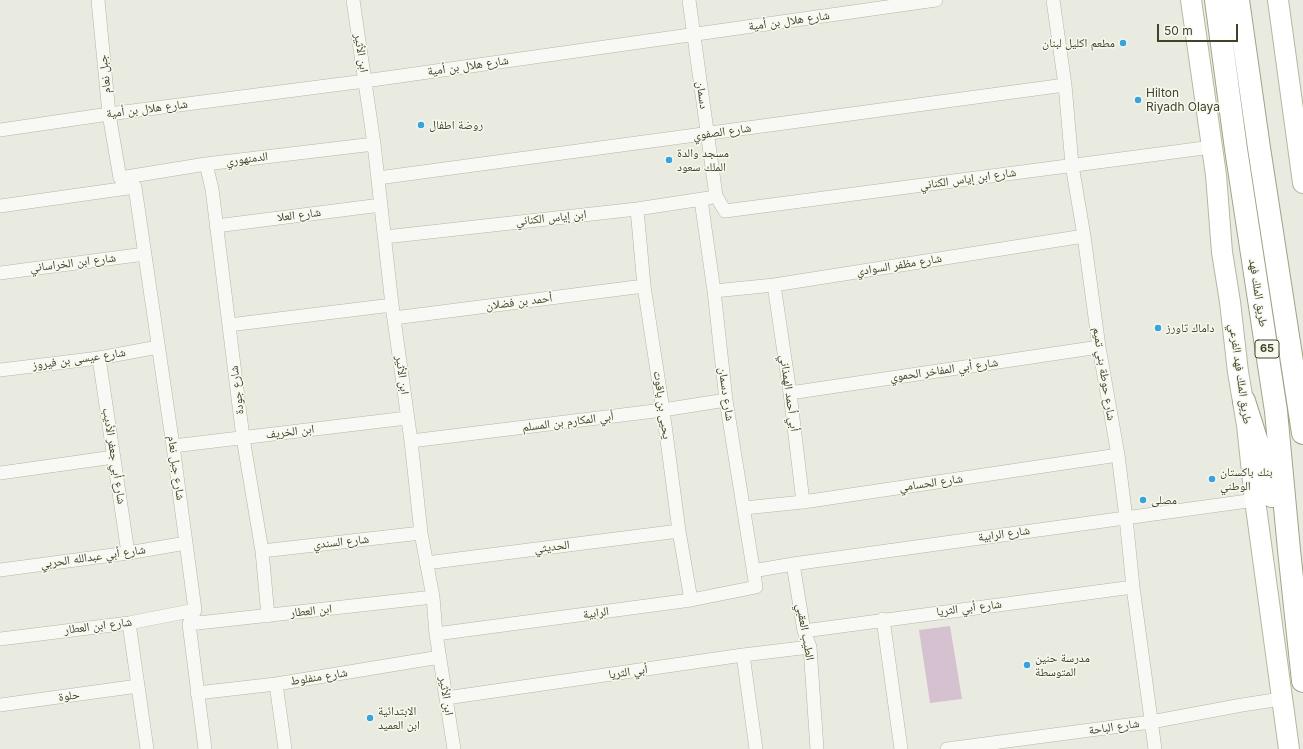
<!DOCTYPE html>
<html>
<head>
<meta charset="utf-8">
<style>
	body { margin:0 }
	#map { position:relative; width:1303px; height:749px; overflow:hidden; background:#eaebe0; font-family:Inter,sans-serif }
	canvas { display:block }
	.scale { position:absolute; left:1157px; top:24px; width:81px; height:18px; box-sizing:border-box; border:2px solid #404427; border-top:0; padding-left:5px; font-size:12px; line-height:14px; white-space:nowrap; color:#404427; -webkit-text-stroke:3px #f7f8f0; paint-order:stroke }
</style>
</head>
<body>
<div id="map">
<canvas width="1303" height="749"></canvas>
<div class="scale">50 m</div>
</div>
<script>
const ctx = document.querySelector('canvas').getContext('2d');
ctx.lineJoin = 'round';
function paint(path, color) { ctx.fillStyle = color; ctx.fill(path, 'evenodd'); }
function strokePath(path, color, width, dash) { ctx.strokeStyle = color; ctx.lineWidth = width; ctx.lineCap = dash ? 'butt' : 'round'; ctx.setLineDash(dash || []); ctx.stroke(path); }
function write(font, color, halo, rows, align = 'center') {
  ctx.font = font + ' Inter,"Noto Naskh Arabic",sans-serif'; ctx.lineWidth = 3; ctx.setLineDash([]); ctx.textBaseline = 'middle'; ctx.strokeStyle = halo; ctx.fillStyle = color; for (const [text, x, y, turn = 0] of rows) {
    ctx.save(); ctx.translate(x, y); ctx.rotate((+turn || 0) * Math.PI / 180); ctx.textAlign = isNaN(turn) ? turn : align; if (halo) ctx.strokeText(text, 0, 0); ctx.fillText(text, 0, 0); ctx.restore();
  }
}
paint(new Path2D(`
	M950,626L962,699L930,703L919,630Z`), '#d6c1d0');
const street = new Path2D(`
	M98,0L109,114L120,178L128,182
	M353,0L374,144L392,305L411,441L421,533L433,597L436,634L454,749
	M689,0L716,196L725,211L1212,147
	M1053,0L1065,85L1072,165L1084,236L1099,347L1118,455L1126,518L1133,587L1155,749
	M0,130L109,114L365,81L936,0
	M206,164L212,189L243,438L262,551L268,616
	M120,178L206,164L374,144
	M378,178L1065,85
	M135,187L173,446L195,610L189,624L205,749
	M0,206L135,187
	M637,209L644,286L663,410L679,531L691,600
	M216,226L381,205
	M385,237L637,209L709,198
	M0,273L145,254
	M774,285L790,393L803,502
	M714,291L774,285L1084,236
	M394,318L644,286
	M229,325L392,305
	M99,358L128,553
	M0,370L99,358L158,347
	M790,393L1099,347
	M411,441L663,410L726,400
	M173,446L407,418
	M0,473L114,457
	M744,508L803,502L1118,455
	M262,551L421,533
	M426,563L679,531
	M793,564L804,631L810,647L817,749
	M0,570L128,553L186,543
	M753,571L793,564L1255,500
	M883,619L901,749
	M129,623L147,749
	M189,624L433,597
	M804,631L1133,587
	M436,634L691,600L756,587L726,400L714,291L701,200
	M0,639L129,623L195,610
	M743,655L756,749
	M276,684L285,749
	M197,693L276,684L440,657
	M446,698L743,655L810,647
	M0,705L138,686
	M947,749L1151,722L1242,705L1281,699`);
const primary = new Path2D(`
	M1191,0L1216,175L1222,252L1230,302L1238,372L1247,425L1255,500L1289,749
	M1278,0L1303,183`);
const highway = new Path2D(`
	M1216,0L1236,149L1276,411L1289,550L1303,681
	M1238,0L1259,148L1303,433
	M1244,401L1265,467L1272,496`);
strokePath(street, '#b4b6a5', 14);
strokePath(primary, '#b5b89e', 22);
strokePath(highway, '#a0a386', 24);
strokePath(street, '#f8f9f4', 13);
strokePath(primary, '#fff', 20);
strokePath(highway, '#fff', 22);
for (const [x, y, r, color] of [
	[1123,43,4,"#39a3dd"],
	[1138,100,4,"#39a3dd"],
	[421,125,4,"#39a3dd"],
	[669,160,4,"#39a3dd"],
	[1158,328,4,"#39a3dd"],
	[1212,479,4,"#39a3dd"],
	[1143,500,4,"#39a3dd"],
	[1027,665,4,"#39a3dd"],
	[370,718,4,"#39a3dd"]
]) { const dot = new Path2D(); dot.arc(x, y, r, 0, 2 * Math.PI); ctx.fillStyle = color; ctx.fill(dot); strokePath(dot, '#f7f8f0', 1.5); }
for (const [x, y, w] of [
	[1267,349,24]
]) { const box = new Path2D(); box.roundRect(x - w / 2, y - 9, w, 18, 3); ctx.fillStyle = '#f7f8f0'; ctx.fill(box); strokePath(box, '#404427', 1); }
write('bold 11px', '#404427', null, [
	["65",1267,349]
]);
write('12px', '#404427', '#f7f8f0', [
	["شارع هلال بن أمية",789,21,-8],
	["ابن الأثير",361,53,81],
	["شارع هلال بن أمية",468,66,-8],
	["جبل نعام",105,74,-96],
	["دسمان",702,95,82],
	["شارع هلال بن أمية",147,109,-7],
	["شارع الصفوي",722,132,-8],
	["الدمنهوري",247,159,-7],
	["شارع ابن إياس الكناني",968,179,-8],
	["شارع العلا",299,215,-7],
	["ابن إياس الكناني",551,218,-6],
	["شارع ابن الخراساني",73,263,-7],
	["شارع مظفر السوادي",899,265,-9],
	["طريق الملك فهد",1258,293,81],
	["أحمد بن فضلان",519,302,-7],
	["شارع عيسى بن فيروز",79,359,-8],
	["شارع أبي المفاخر الحموي",944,370,-8],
	["شارع حوطة بني تميم",1104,374,81],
	["طريق الملك فهد الفرعي",1240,374,82],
	["ابن الأثير",402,375,82],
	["شارع جودة",237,390,-97],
	["أبي أحمد الهمذاني",789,393,82],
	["شارع دسمان",726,394,82],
	["يحيى بن ياقوت",662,405,82],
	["أبي المكارم بن المسلم",568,422,-7],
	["ابن الخريف",290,432,-7],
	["شارع أبي جعفر الأديب",114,456,81],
	["شارع جبل نعام",176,468,82],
	["شارع الحسامي",931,483,-8],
	["شارع الرابية",1004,534,-8],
	["شارع السندي",341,542,-6],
	["الحديثي",552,547,-7],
	["شارع أبي عبدالله الحربي",93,557,-8],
	["شارع أبي الثريا",969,608,-7],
	["ابن العطار",311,611,-6],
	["الرابية",596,613,-8],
	["شارع ابن العطار",98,626,-7],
	["الطيب العقبي",805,632,80],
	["أبي الثريا",628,672,-8],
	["شارع منفلوط",319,677,-9],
	["حلوة",69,696,-8],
	["ابن الأثير",446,696,81],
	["شارع الباحة",1114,727,-8]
]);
write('12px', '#404427', '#f7f8f0', [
	["مطعم اكليل لبنان",1115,43,"right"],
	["Hilton",1146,93],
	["Riyadh Olaya",1146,107],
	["روضة اطفال",429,125],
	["مسجد والدة",677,153],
	["الملك سعود",677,167],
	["داماك تاورز",1166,328],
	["بنك باكستان",1220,472],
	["الوطني",1220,486],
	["مصلى",1151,500],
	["مدرسة حنين",1035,658],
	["المتوسطة",1035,672],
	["الابتدائية",378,711],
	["ابن العميد",378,725]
], 'left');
</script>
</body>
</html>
